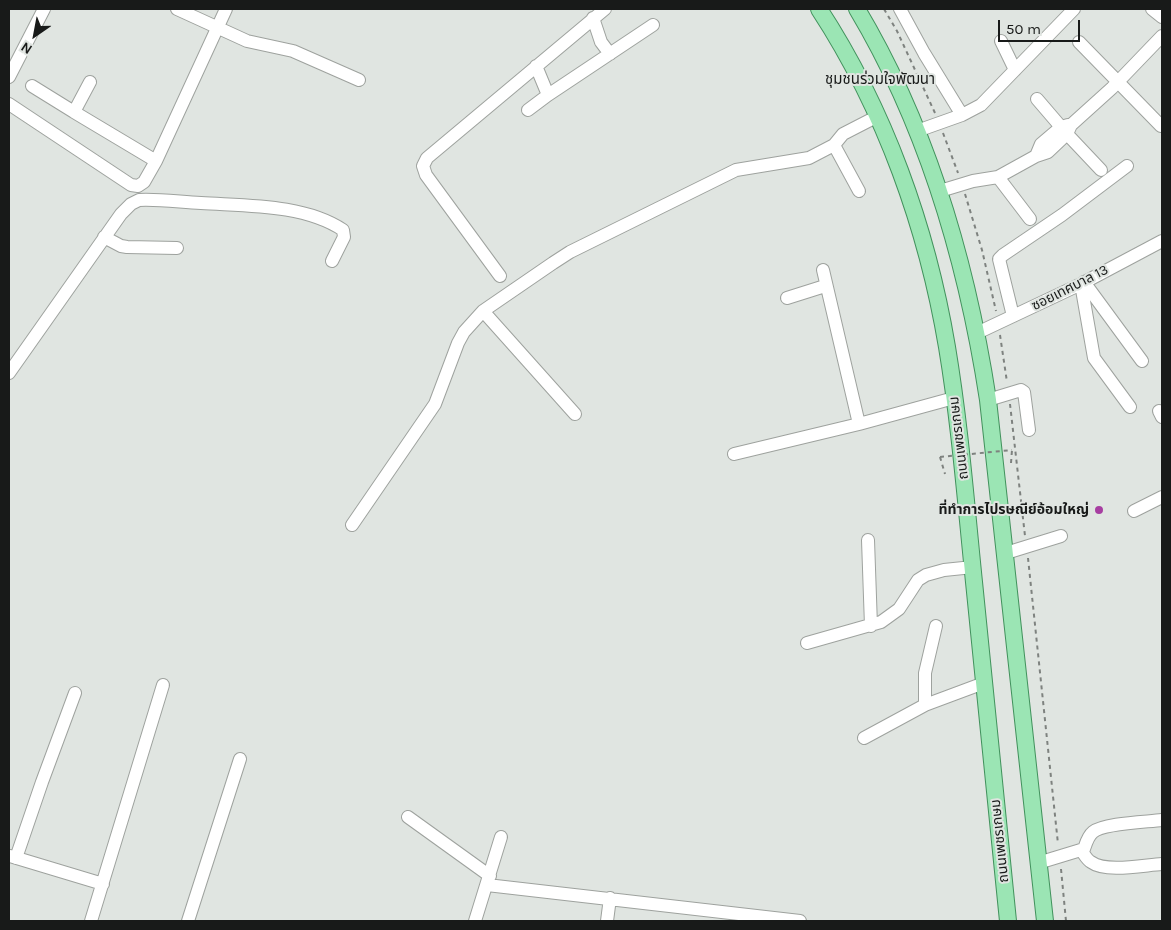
<!DOCTYPE html>
<html>
<head>
<meta charset="utf-8">
<style>
	body { margin:0 }
	#map { position:relative; width:1171px; height:930px; overflow:hidden; background:#e0e5e1; font-family:Karla,sans-serif }
	canvas { display:block }
	.frame { position:absolute; inset:0; border:10px solid #181a19; pointer-events:none }
	.north { position:absolute; left:10px; top:10px; width:50px; height:50px; -webkit-text-stroke:4px #e0e5e1; paint-order:stroke; rotate:213deg; font-size:14px; font-weight:700; line-height:20px; text-align:center; color:#181a19 }
	.north::after { content:''; display:block; margin:auto; width:18px; height:22px; background:#181a19; clip-path:polygon(50% 0,100% 100%,50% 72%,0 100%) }
	.scale { position:absolute; left:998px; top:20px; width:82px; height:22px; box-sizing:border-box; border:2px solid #181a19; border-top:0; padding-left:6px; font-size:15px; line-height:18px; white-space:nowrap; color:#181a19; -webkit-text-stroke:4px #e0e5e1; paint-order:stroke }
</style>
</head>
<body>
<div id="map">
<canvas width="1171" height="930"></canvas>
<div class="frame"></div>
<div class="north">N</div>
<div class="scale">50 m</div>
</div>
<script>
const ctx = document.querySelector('canvas').getContext('2d');
ctx.lineJoin = 'round';
function strokePath(path, color, width, dash) { ctx.strokeStyle = color; ctx.lineWidth = width; ctx.lineCap = dash ? 'butt' : 'round'; ctx.setLineDash(dash || []); ctx.stroke(path); }
function write(font, color, halo, rows, align = 'center') {
  ctx.font = font + ' Karla,"Noto Sans Thai",sans-serif'; ctx.lineWidth = 4; ctx.setLineDash([]); ctx.textBaseline = 'middle'; ctx.strokeStyle = halo; ctx.fillStyle = color; for (const [text, x, y, turn = 0] of rows) {
    ctx.save(); ctx.translate(x, y); ctx.rotate((+turn || 0) * Math.PI / 180); ctx.textAlign = isNaN(turn) ? turn : align; if (halo) ctx.strokeText(text, 0, 0); ctx.fillText(text, 0, 0); ctx.restore();
  }
}
const minor = new Path2D(`
	M177,9L247,41L293,51L359,80
	M900,9L924,53L962,115
	M1152,9L1162,17
	M593,18L601,42L610,54
	M1001,41L1015,70
	M1079,42L1161,126
	M9,77L44,9
	M90,82L74,112L156,161
	M32,86L74,112
	M548,95L653,25
	M1037,99L1067,134L1101,170
	M9,104L131,185L138,186L144,182L156,161L226,9
	M528,110L548,95L536,66
	M917,131L962,115L981,105L1074,9
	M834,145L859,191
	M1036,156L1041,144L1061,127L1068,125
	M998,177L1030,219
	M940,191L973,181L998,177L1036,156L1048,152L1067,134L1071,125L1112,88L1162,36
	M104,237L121,246L127,247L177,248
	M823,270L859,424L954,398
	M500,276L426,175L423,166L427,158L605,9
	M1084,282L1142,361
	M1081,284L1094,358L1130,407
	M787,298L825,286
	M1013,316L999,259L1003,255L1062,215L1127,166
	M977,333L1081,284L1162,241
	M9,373L121,214L131,204L139,200C159,199 180,202 201,203C246,206 304,204 343,230L344,237L332,261
	M988,400L1021,390L1024,392L1029,430
	M1159,411L1162,417
	M575,414L483,311L553,263L570,252L736,170L809,158L834,145L843,134L878,116
	M734,454L859,424
	M1134,511L1162,497
	M352,525L435,404L458,343L464,332L483,311
	M868,540L871,626
	M1006,553L1061,536
	M807,643L881,622L899,609L918,580L926,575L944,570L973,567
	M925,705V673L936,626
	M864,738L925,705L984,683
	M408,817L490,876
	M1081,850C1084,854 1087,860 1091,862C1106,873 1144,865 1162,864
	M10,856L103,884
	M16,858L42,782L75,693
	M1038,863L1084,849C1086,843 1088,836 1093,832C1104,823 1147,822 1162,820
	M487,885L800,921
	M91,921L163,685
	M188,921L240,759
	M475,921L501,837
	M607,921L610,898`);
const major = new Path2D(`
	M819,9C885,110 927,228 947,347C960,425 966,504 974,582C985,695 996,808 1008,921
	M857,9C928,128 967,263 988,400L1045,921`);
strokePath(minor, '#9ea29e', 14);
strokePath(major, '#42925d', 18);
strokePath(new Path2D(`
	M884,9L897,31L935,113
	M943,133L958,173
	M965,194L982,250L996,311
	M1000,335L1007,382
	M1010,404L1025,536
	M940,457L945,474
	M1011,463L1012,450
	M1028,558L1058,844
	M1061,869L1066,921`), '#7e827f', 2, [4, 4]);
strokePath(minor, '#fff', 12);
strokePath(major, '#9be5b4', 16);
strokePath(new Path2D(`
	M940,457L1012,450`), '#7e827f', 2, [4, 4]);
for (const [x, y, r, color] of [
	[1099,510,5,"#a73ea1"]
]) { const dot = new Path2D(); dot.arc(x, y, r, 0, 2 * Math.PI); ctx.fillStyle = color; ctx.fill(dot); strokePath(dot, '#e0e5e1', 2); }
write('14px', '#181a19', '#e0e5e1', [
	["ซอยเทศบาล 13",1070,288,-27],
	["ถนนเพชรเกษม",959,438,-97],
	["ถนนเพชรเกษม",1000,841,-96]
]);
write('bold 14px', '#181a19', '#e0e5e1', [
	["ที่ทำการไปรษณีย์อ้อมใหญ่",1089,510]
], 'right');
write('15px', '#181a19', '#e0e5e1', [
	["ชุมชนร่วมใจพัฒนา",880,80]
]);
</script>
</body>
</html>
